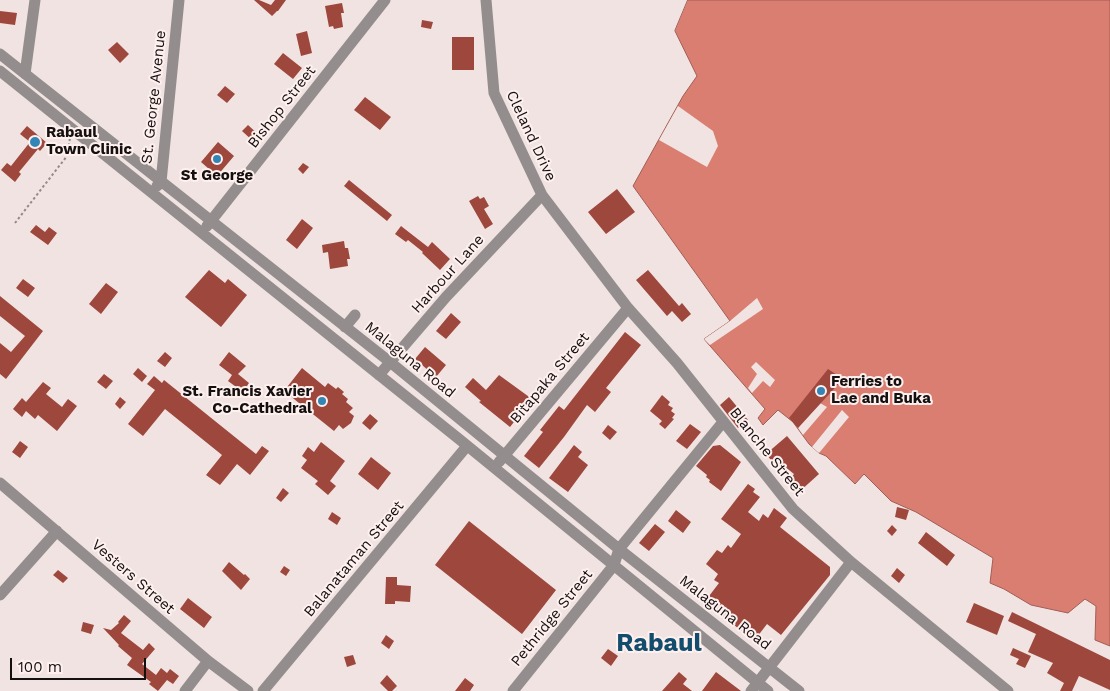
<!DOCTYPE html>
<html>
<head>
<meta charset="utf-8">
<style>
	body { margin:0 }
	#map { position:relative; width:1110px; height:691px; overflow:hidden; background:#f0e3e1; font-family:"Work Sans",sans-serif }
	canvas { display:block }
	.scale { position:absolute; left:10px; top:658px; width:136px; height:22px; box-sizing:border-box; border:2px solid #151010; border-top:0; padding-left:6px; font-size:15px; line-height:18px; white-space:nowrap; color:#151010; -webkit-text-stroke:4px #fef0ee; paint-order:stroke }
</style>
</head>
<body>
<div id="map">
<canvas width="1110" height="691"></canvas>
<div class="scale">100 m</div>
</div>
<script>
const ctx = document.querySelector('canvas').getContext('2d');
ctx.lineJoin = 'round';
function paint(path, color) { ctx.fillStyle = color; ctx.fill(path, 'evenodd'); }
function strokePath(path, color, width, dash) { ctx.strokeStyle = color; ctx.lineWidth = width; ctx.lineCap = dash ? 'butt' : 'round'; ctx.setLineDash(dash || []); ctx.stroke(path); }
function write(font, color, halo, rows, align = 'center') {
  ctx.font = font + ' "Work Sans",sans-serif'; ctx.lineWidth = 4; ctx.setLineDash([]); ctx.textBaseline = 'middle'; ctx.strokeStyle = halo; ctx.fillStyle = color; for (const [text, x, y, turn = 0] of rows) {
    ctx.save(); ctx.translate(x, y); ctx.rotate((+turn || 0) * Math.PI / 180); ctx.textAlign = isNaN(turn) ? turn : align; if (halo) ctx.strokeText(text, 0, 0); ctx.fillText(text, 0, 0); ctx.restore();
  }
}
const water = new Path2D(`
	M688,0H1110V646L1095,640L1096,606L1085,599L1068,613L1031,605L1004,589L990,583L993,558L916,512L891,501L864,474L855,484L826,456L819,453L809,444L793,422L778,410L763,425L758,418L765,409L704,339L730,321L633,186L683,96L697,76L675,31Z`);
paint(water, '#db7e72');
strokePath(water, '#a05d55', 1);
paint(new Path2D(`
	M678,106L713,131L718,146L707,167L659,140Z
	M757,298L763,309L710,345L704,339L730,321Z
	M756,362L775,380L770,387L763,381L752,393L748,388L757,374L751,367Z
	M820,403L827,407L803,435L798,428Z
	M842,410L849,417L819,453L812,447Z`), '#f0e3e1');
paint(new Path2D(`
	M254,0H259L271,5L275,0H286L278,11H277L272,16Z
	M342,3L344,13H341L343,27L334,29L333,26L329,27L325,6Z
	M0,11L17,13L15,25L0,23Z
	M422,20L433,22L431,29L421,27Z
	M307,31L312,53L301,56L296,34Z
	M452,37H474V70H452Z
	M117,42L129,54L120,63L108,50Z
	M283,53L302,68L293,79L274,64Z
	M225,86L235,94L227,103L217,95Z
	M365,97L391,117L380,130L354,110Z
	M248,125L260,136L254,142L242,131Z
	M27,126L47,143L40,151L38,149L19,172L21,174L15,182L1,170L7,163L11,166L30,142L20,134Z
	M218,142L234,156L217,176L201,162Z
	M303,163L309,167L303,174L298,169Z
	M349,180L392,215L387,221L344,186Z
	M617,189L635,212L606,234L588,212Z
	M478,196L480,199L484,197L489,206L484,209L493,224L485,229L469,201Z
	M302,219L313,228L297,249L286,240Z
	M36,225L45,232L49,227L57,233L48,245L30,232Z
	M401,226L428,247L432,242L450,259L440,270L422,253L423,252L408,240L406,242L395,234Z
	M344,241L345,248H348L350,259H347L348,266L330,269L328,252L323,253L322,245Z
	M209,270L225,283L228,279L247,295L221,327L185,297Z
	M648,270L679,306L682,303L691,314L682,322L672,311L667,316L636,280Z
	M23,279L35,288L28,297L16,288Z
	M106,283L118,292L101,314L89,304Z
	M0,296L43,331L6,379L0,374V343L11,352L25,336L0,316Z
	M451,313L461,322L446,339L436,331Z
	M625,332L641,345L606,388L611,392L595,412L587,405L564,437L539,468L524,456L543,432L540,430L559,406L564,410Z
	M425,347L446,365L436,377L415,359Z
	M165,352L172,358L165,367L157,361Z
	M229,352L246,366L238,374L249,383L243,392L228,381L232,375L219,365Z
	M138,368L147,376L142,382L133,374Z
	M302,368L325,387L328,383L336,389L338,387L344,392L342,394L348,399L346,402L353,408L349,412L354,416L351,423L343,429L339,425L334,431L284,391Z
	M828,369L843,379L798,428L789,418Z
	M104,374L113,381L106,389L97,382Z
	M499,375L532,399L510,427L479,402L481,401L465,387L473,378L486,390Z
	M154,376L162,383L164,380L256,454L262,446L269,451L250,475L237,464L220,485L206,475L222,455L165,409L143,436L128,424L155,390L147,384Z
	M43,382L51,388L46,394L62,407L68,399L77,406L57,431L38,415L35,419L26,411L22,417L13,409L22,398L26,402Z
	M662,395L670,402L668,405L673,408L671,411L675,414L672,418L674,419L665,429L659,424L662,421L650,411Z
	M120,397L126,402L120,409L115,404Z
	M729,397L748,420L738,428L720,405Z
	M370,414L378,421L370,430L362,423Z
	M690,424L701,432L687,449L676,441Z
	M608,425L617,432L610,440L602,433Z
	M787,436L819,474L799,492L789,481L794,474L784,466L780,471L766,454Z
	M20,441L28,447L20,458L12,452Z
	M321,442L345,461L330,481L336,486L328,495L315,484L318,481L301,468L307,460L302,456L308,447L314,452Z
	M574,445L582,452L578,457L588,465L568,492L549,478Z
	M720,445L741,462L721,491L709,482L710,480L706,477L707,475L696,466L713,446Z
	M371,457L391,473L378,490L358,474Z
	M748,484L755,489L753,492L760,497L748,512L759,521L763,514L768,518L774,508L787,518L780,527L830,567V575L781,635L767,624L754,641L713,608L711,611L703,604L719,583L714,580L718,574L706,564L717,550L722,553L728,545L731,548L741,534L721,519Z
	M283,488L289,493L281,502L276,498Z
	M897,507L909,510L906,520L895,517Z
	M676,510L691,522L683,533L668,521Z
	M332,512L341,518L337,525L328,519Z
	M469,521L556,590L522,634L435,565Z
	M655,524L665,532L649,551L639,543Z
	M892,525L897,530L892,536L887,531Z
	M926,532L955,555L947,566L918,543Z
	M229,562L244,575L245,574L250,579L241,590L222,571Z
	M284,566L290,570L286,576L280,572Z
	M897,568L905,575L899,583L891,576Z
	M58,570L68,578L63,583L53,575Z
	M386,577H397V585L411,586L410,602L395,601V604H385Z
	M188,598L212,617L204,628L180,609Z
	M974,603L1004,616L997,635L966,622Z
	M1012,612L1110,660V690L1079,676L1072,691H1060L1064,683L1047,673L1053,663L1028,652L1036,634L1008,621Z
	M124,615L131,621L121,633L143,650L149,643L155,649L142,664L156,675L161,668L167,673L170,669L179,676L173,684L167,680L158,691L149,684L151,682L127,665L132,658L118,646L119,645L103,628L111,630L119,623L118,622Z
	M83,622L94,625L91,634L81,631Z
	M386,635L394,641L389,649L381,643Z
	M1013,648L1031,656L1025,668L1016,664L1019,659L1010,655Z
	M608,649L618,656L611,666L601,658Z
	M353,655L356,664L347,667L344,657Z
	M679,672L687,679L683,684L692,691H662Z
	M716,672L741,691H702Z
	M387,675L397,686L392,691H388L380,683Z
	M465,678L474,685L470,691H455Z`), '#9e473d');
strokePath(new Path2D(`
	M15,223L67,156L70,138`), '#938a88', 2, [2.5, 2.5]);
strokePath(new Path2D(`
	M486,0L494,93L542,195L628,308L677,363L793,509L851,562L1008,691
	M0,54L390,362L619,549L799,691
	M0,71L459,439L768,691
	M25,74L35,0
	M157,186L161,182L179,0
	M207,226L385,0
	M345,327L355,315
	M379,375L446,297L542,195
	M499,462L628,308
	M0,483L208,661L248,691
	M0,595L57,531
	M185,691L208,661
	M263,691L467,446
	M513,691L614,565L619,549L723,422
	M751,691L851,562`), '#938e8d', 11);
for (const [x, y, r, color] of [
	[35,142,6,"#3385b6"],
	[217,159,5,"#3385b6"],
	[821,391,5,"#3385b6"],
	[322,401,5,"#3385b6"]
]) { const dot = new Path2D(); dot.arc(x, y, r, 0, 2 * Math.PI); ctx.fillStyle = color; ctx.fill(dot); strokePath(dot, '#fef0ee', 2); }
write('15px', '#151010', '#fef0ee', [
	["St. George Avenue",154,97,-84],
	["Bishop Street",282,107,-52],
	["Cleland Drive",531,136,65],
	["Harbour Lane",448,274,-48],
	["Malaguna Road",410,360,39],
	["Bitapaka Street",550,378,-50],
	["Blanche Street",767,452,51],
	["Balanataman Street",354,559,-50],
	["Vesters Street",133,577,41],
	["Malaguna Road",725,613,38],
	["Pethridge Street",552,618,-51]
]);
write('bold 15px', '#151010', '#fef0ee', [
	["Rabaul",46,133],
	["Town Clinic",46,150],
	["St George",217,176,"center"],
	["Ferries to",831,382],
	["Lae and Buka",831,399],
	["St. Francis Xavier",312,392,"right"],
	["Co-Cathedral",312,409,"right"]
], 'left');
write('bold 25px', '#124d6e', '#fef0ee', [
	["Rabaul",659,644]
]);
</script>
</body>
</html>
